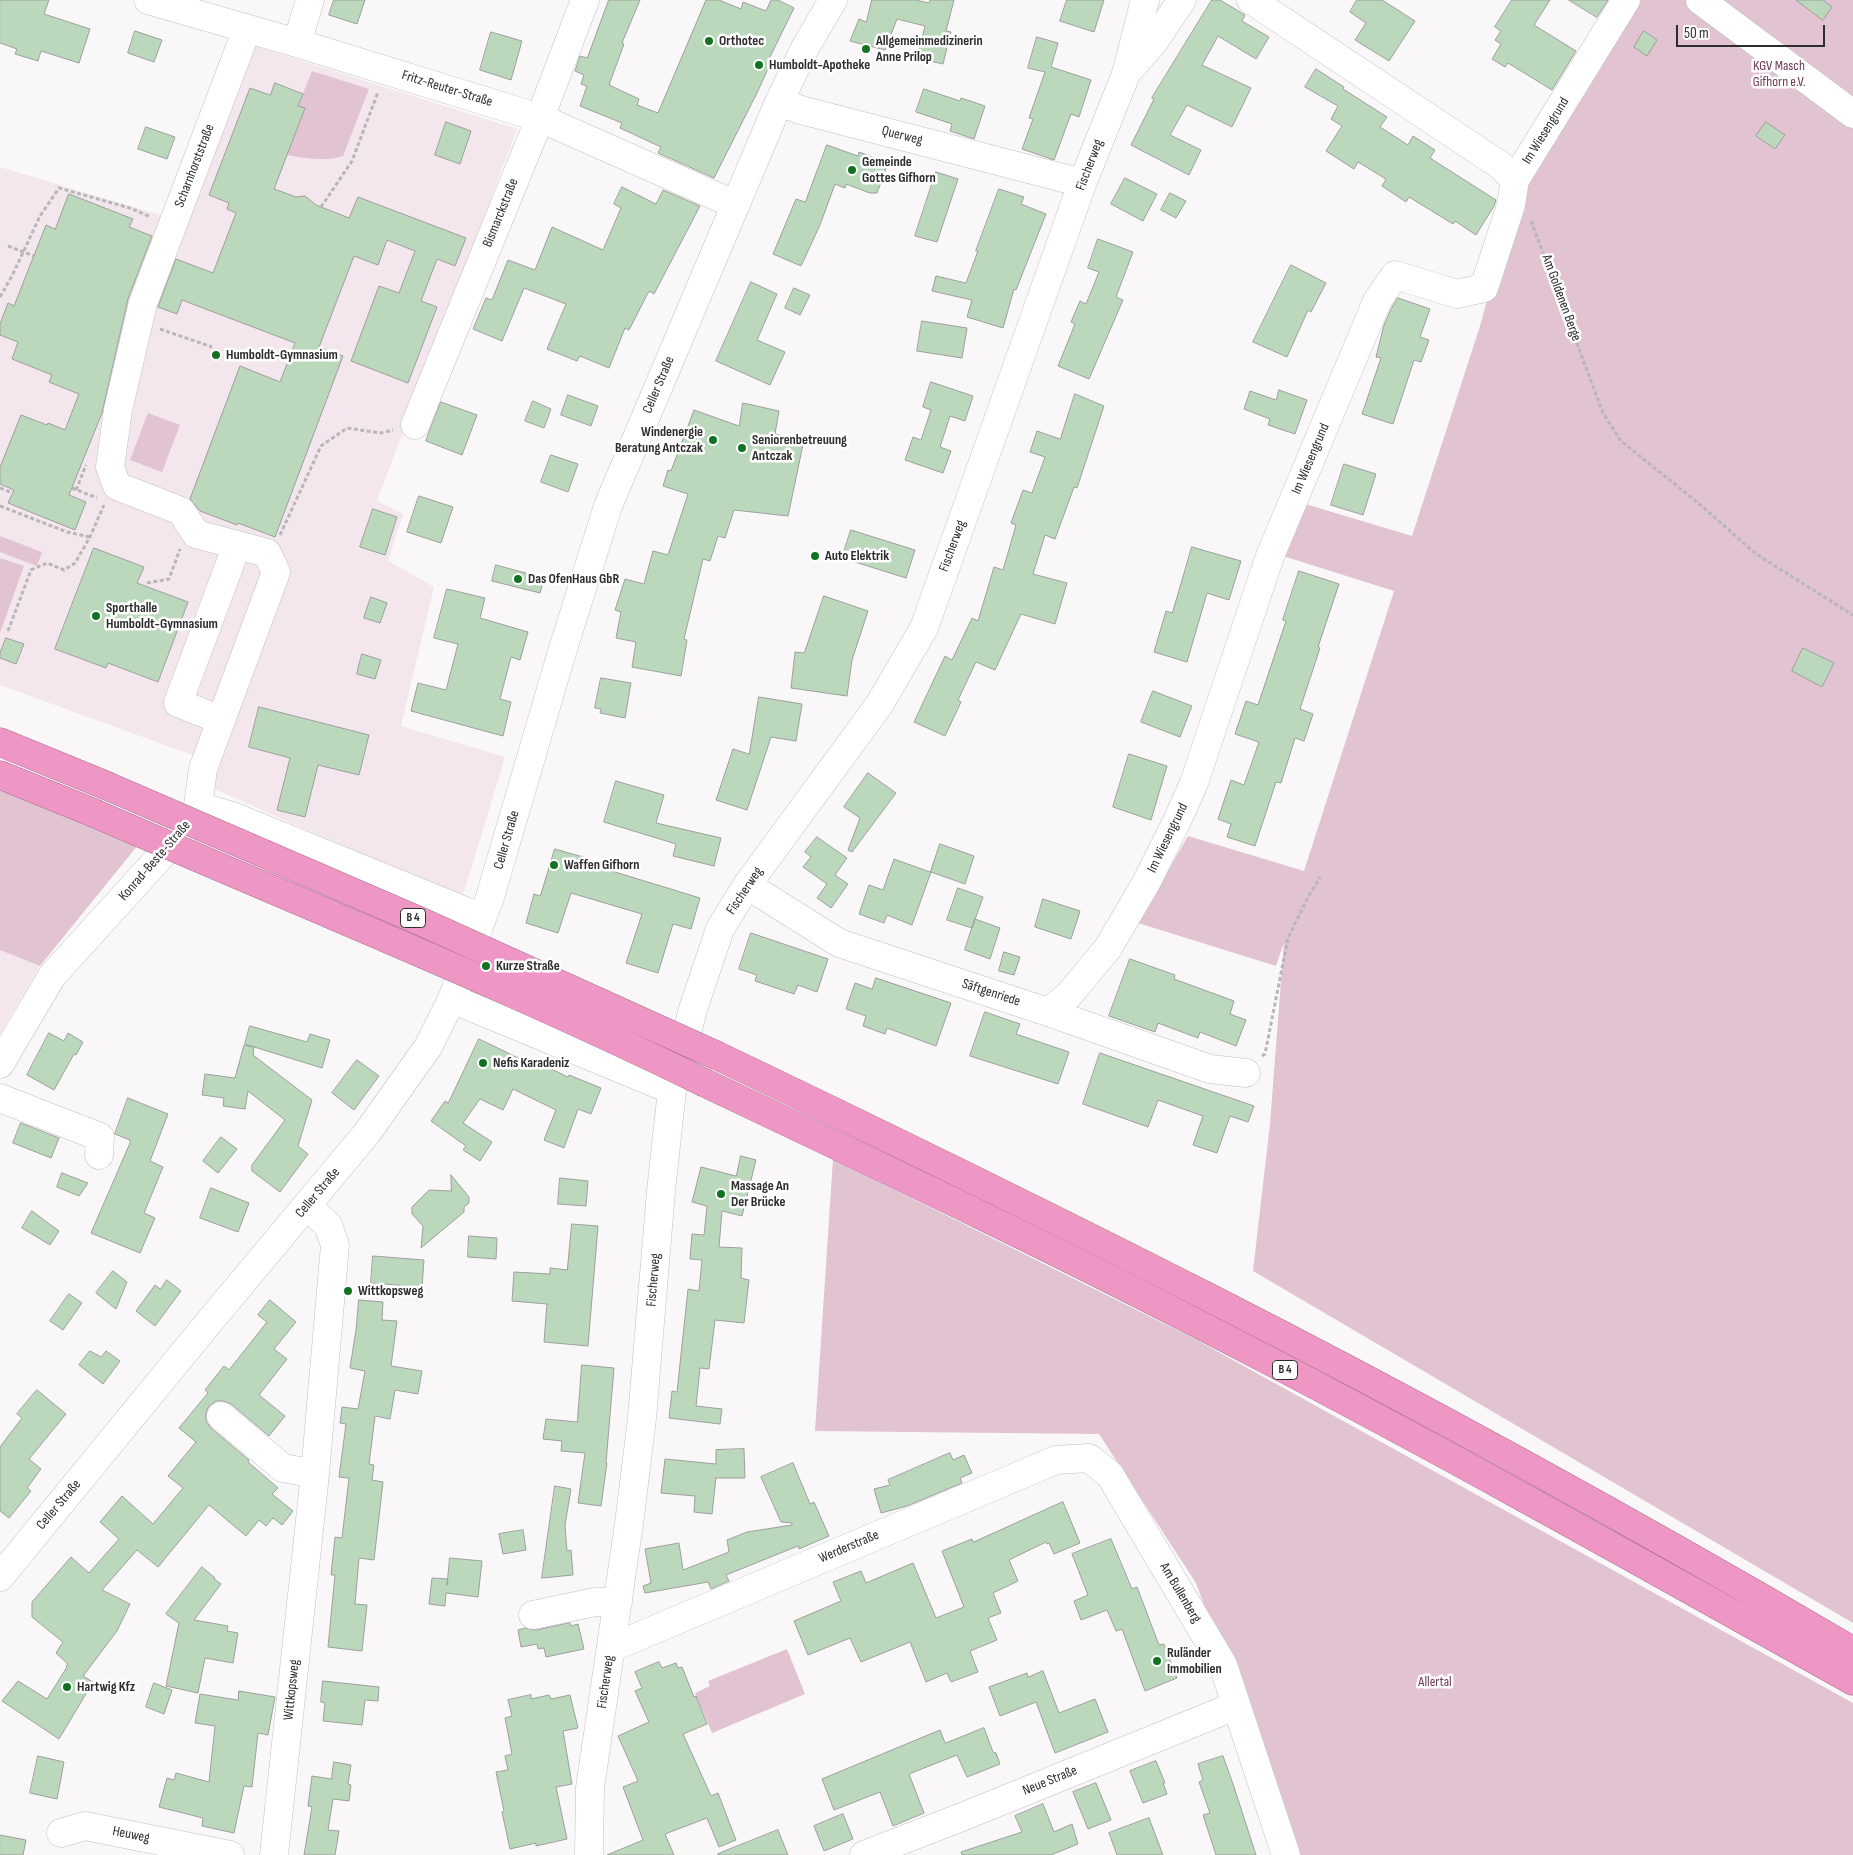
<!DOCTYPE html>
<html>
<head>
<meta charset="utf-8">
<style>
	body { margin:0 }
	#map { position:relative; width:1853px; height:1855px; overflow:hidden; background:#faf7f8; font-family:"Sofia Sans Condensed",sans-serif }
	canvas { display:block }
	.scale { position:absolute; left:1676px; top:25px; width:149px; height:22px; box-sizing:border-box; border:2px solid #2e2d2e; border-top:0; padding-left:6px; font-size:15px; line-height:18px; white-space:nowrap; color:#2e2d2e; -webkit-text-stroke:4px #fff; paint-order:stroke }
</style>
</head>
<body>
<div id="map">
<canvas width="1853" height="1855"></canvas>
<div class="scale">50 m</div>
</div>
<script>
const ctx = document.querySelector('canvas').getContext('2d');
ctx.lineJoin = 'round';
function paint(path, color) { ctx.fillStyle = color; ctx.fill(path, 'evenodd'); }
function strokePath(path, color, width, dash) { ctx.strokeStyle = color; ctx.lineWidth = width; ctx.lineCap = dash ? 'butt' : 'round'; ctx.setLineDash(dash || []); ctx.stroke(path); }
function write(font, color, halo, rows, align = 'center') {
  ctx.font = font + ' "Sofia Sans Condensed",sans-serif'; ctx.lineWidth = 5; ctx.setLineDash([]); ctx.textBaseline = 'middle'; ctx.strokeStyle = halo; ctx.fillStyle = color; for (const [text, x, y, turn = 0] of rows) {
    ctx.save(); ctx.translate(x, y); ctx.rotate((+turn || 0) * Math.PI / 180); ctx.textAlign = isNaN(turn) ? turn : align; if (halo) ctx.strokeText(text, 0, 0); ctx.fillText(text, 0, 0); ctx.restore();
  }
}
paint(new Path2D(`
	M233,39L517,129L377,501L403,514L388,561L434,587L401,726L505,757L462,899L210,787L217,764L0,685V167L167,217Z
	M0,950L40,966L0,1034Z`), '#f3e7ed');
paint(new Path2D(`
	M1629,0H1853V1623L1253,1271L1270,1124L1284,942L1276,966L1138,923L1188,836L1304,871L1394,591L1283,556L1302,503L1412,536L1480,326L1522,175Z
	M312,71L369,89L343,156C325,162 305,158 287,155L304,108L298,106Z
	M148,413L180,425L162,472L130,460Z
	M0,536L42,552L37,566L0,552Z
	M0,558L24,566L0,633Z
	M0,791L138,845L40,966L0,950Z
	M833,1159L1195,1339L1853,1703V1855H1295L1196,1583L1099,1434L815,1431Z
	M787,1649L805,1694L712,1733L695,1693L710,1686L708,1681Z`), '#e1c3d1');
const building = new Path2D(`
	M0,0H49L44,14L90,29L79,63L41,51L38,61L15,54L17,49L0,43Z
	M334,0H365L357,24L329,15Z
	M609,0H640L622,43L624,44L609,85L639,99L637,105L658,113L706,0H719L741,9L743,2L766,11L771,0H778L794,8L769,59L772,60L757,93L714,178L658,153L661,147L620,128L622,123L580,106L587,86L581,84L584,75L575,71L580,56L587,58Z
	M872,0H915L929,3L930,0H954L946,31L951,32L943,64L917,58L925,26L897,19L885,50L850,41L859,19L866,22Z
	M1067,0H1104L1094,32L1060,21Z
	M1212,0H1220L1245,15L1242,21L1269,37L1256,59L1218,36L1202,65L1251,88L1232,127L1187,105L1170,135L1201,150L1189,175L1131,145L1154,99L1152,98Z
	M1357,0H1382L1415,21L1389,61L1355,40L1366,23L1350,12Z
	M1512,0H1550L1534,25L1576,51L1552,90L1508,63L1505,67L1492,59L1501,44L1495,40L1501,31L1495,27Z
	M1569,0H1608L1597,17Z
	M1796,0H1823L1832,7L1823,20Z
	M135,31L162,40L154,62L128,53Z
	M1644,31L1657,40L1647,56L1634,47Z
	M491,32L522,41L511,80L480,70Z
	M1037,37L1058,43L1051,67L1091,80L1079,117L1071,114L1054,160L1022,149L1033,119L1029,118L1045,72L1028,68Z
	M1316,69L1344,87L1343,89L1387,117L1380,127L1408,145L1413,136L1435,150L1430,158L1496,200L1494,206L1476,235L1455,221L1453,224L1409,197L1406,202L1382,186L1386,179L1358,162L1354,169L1326,151L1342,126L1331,119L1338,106L1305,87Z
	M275,83L303,94L298,106L305,108L274,189L296,197L305,196L316,205L349,218L358,197L466,238L455,266L437,259L421,301L437,307L408,383L351,361L379,286L399,293L415,251L387,240L378,265L354,256L319,347L343,356L275,537L238,523L237,525L200,511L190,499L240,366L280,382L295,343L182,300L177,314L158,307L176,259L213,273L236,213L227,209L229,203L209,195L250,88L270,95Z
	M924,89L960,101L961,98L985,106L974,139L950,131L952,124L916,112Z
	M446,122L471,131L460,164L435,155Z
	M1766,122L1785,135L1775,149L1756,136Z
	M146,127L175,137L167,159L138,149Z
	M827,145L858,156L859,152L888,163L877,193H870L846,184L845,188L835,184L820,225L801,266L773,254L796,199L805,202Z
	M936,172L958,179L937,242L915,236Z
	M1125,178L1157,194L1143,221L1111,204Z
	M622,187L656,204L663,190L700,206L654,294L649,291L629,330L625,328L609,368L580,356L577,361L547,349L566,304L524,288L502,341L473,329L486,298L492,300L508,260L535,270L552,227L603,250L621,208L614,204Z
	M999,189L1024,197L1021,204L1046,214L1016,290L1014,289L1003,328L967,317L972,300L932,291L936,276L966,283L978,251H976Z
	M1170,193L1186,201L1176,218L1161,210Z
	M69,194L133,219L129,227L152,236L128,299L102,413L69,495L86,502L75,530L8,503L14,490L0,484V467L21,415L47,425L48,423L65,430L79,394L49,382L52,375L12,359L18,342L0,335V324L8,303L14,306L46,225L55,229Z
	M1098,239L1133,252L1116,297L1123,300L1089,379L1058,366L1075,324L1071,322L1080,301L1086,304L1099,272L1088,268Z
	M1291,265L1326,283L1311,312L1308,310L1287,357L1253,342Z
	M751,282L777,294L757,340L785,352L770,385L716,361Z
	M794,288L810,295L800,315L785,308Z
	M1398,298L1430,309L1420,337L1429,340L1421,362L1414,360L1393,424L1362,414L1381,358L1376,357L1384,325L1391,309Z
	M922,321L967,328L962,358L917,351Z
	M931,382L973,396L965,421L950,416L940,447L951,451L943,473L905,460L913,437L921,440L931,410L923,407Z
	M1279,390L1307,400L1295,434L1268,425L1270,419L1244,409L1250,391L1276,400Z
	M1075,394L1104,406L1077,488L1074,487L1055,539L1045,535L1033,574L1067,583L1055,624L1021,614L995,670L976,662L958,700L961,702L945,736L914,722L945,656L952,660L972,618L978,621L994,567L1003,570L1016,525L1011,523L1023,490L1032,493L1045,457L1030,452L1037,431L1060,439Z
	M568,395L598,406L591,426L561,415Z
	M533,401L551,409L544,428L525,421Z
	M441,402L477,415L462,455L426,441Z
	M743,403L779,411L775,434L804,440L788,516L734,510L725,538L718,536L710,561L703,559L684,639L687,640L681,676L632,667L636,642L616,638L621,612L615,610L625,579L644,584L653,551L668,555L688,494L663,486L668,470L671,471L694,410L739,426Z
	M551,455L578,464L568,492L541,482Z
	M1344,464L1376,474L1363,515L1331,505Z
	M419,496L453,507L441,543L407,532Z
	M373,509L397,517L385,555L360,547Z
	M851,530L915,550L906,578L842,558Z
	M1192,547L1241,561L1229,600L1207,593L1187,662L1154,652L1166,611L1172,613Z
	M94,548L144,567L137,583L188,602L158,682L108,663L106,668L55,649Z
	M496,565L544,578L540,593L492,581Z
	M1299,571L1339,584L1318,647L1320,648L1300,709L1313,714L1304,741L1295,738L1281,783L1276,782L1255,846L1227,837L1231,824L1218,819L1231,780L1244,785L1259,742L1235,734L1246,701L1258,705L1286,621L1283,620Z
	M447,589L485,598L480,618L528,632L520,660L511,657L500,699L511,702L503,736L411,711L418,683L446,690L458,644L434,638Z
	M824,596L868,611L852,660L847,696L791,688L795,652L804,653Z
	M371,597L387,603L380,623L364,618Z
	M6,638L24,644L16,664L0,658V653Z
	M1803,648L1834,663L1822,687L1792,671Z
	M362,654L381,660L375,679L357,674Z
	M601,678L631,683L625,718L600,713L601,709L595,708Z
	M1153,691L1192,706L1180,737L1141,722Z
	M759,697L802,704L796,741L771,737L747,810L716,800L733,749L749,754Z
	M259,707L369,735L359,775L318,765L305,817L277,810L290,758L249,747Z
	M1129,754L1167,766L1151,820L1113,807Z
	M868,773L896,793L852,852L848,850L860,818L844,807Z
	M616,781L664,795L656,823L721,838L714,866L673,856L676,844L604,822Z
	M817,837L847,858L835,875L848,884L831,908L817,898L827,884L803,867L811,857L805,852Z
	M940,844L974,856L965,884L931,872L912,925L887,915L884,923L859,914L869,885L883,890L894,859L930,872Z
	M555,849L590,859L589,864L700,898L691,929L673,924L658,973L626,963L642,914L571,893L558,933L526,923L534,894L540,896Z
	M958,888L983,897L972,928L947,920Z
	M1043,899L1080,911L1071,939L1035,927Z
	M975,919L1000,928L990,959L965,950Z
	M751,933L828,959L817,992L798,985L794,994L755,981L757,975L739,969Z
	M1004,952L1020,957L1014,975L999,971Z
	M1130,959L1175,975L1174,979L1234,1001L1230,1014L1246,1020L1236,1046L1200,1032L1198,1038L1158,1023L1155,1032L1109,1016Z
	M876,978L951,1003L936,1046L887,1028L885,1034L863,1026L866,1016L846,1009L855,983L872,989Z
	M985,1012L1020,1024L1016,1034L1069,1052L1058,1084L970,1056Z
	M250,1026L307,1042L310,1034L330,1040L322,1068L254,1047L253,1055L312,1100L298,1146L308,1154L280,1192L252,1171V1165L285,1120L248,1091L245,1109L223,1106L224,1098L202,1095L205,1074L235,1078L244,1045L254,1047L245,1044Z
	M49,1033L64,1041L68,1033L83,1042L76,1055L74,1054L54,1090L27,1075Z
	M479,1039L537,1067L539,1063L568,1077L569,1075L601,1088L591,1114L578,1109L564,1148L544,1140L556,1110L513,1089L503,1110L480,1099L463,1123L492,1142L480,1161L463,1150L466,1146L431,1121L445,1101L448,1103Z
	M1100,1053L1254,1106L1248,1122L1230,1116L1217,1153L1193,1145L1203,1116L1158,1100L1148,1127L1083,1104Z
	M357,1060L379,1076L354,1110L332,1093Z
	M128,1098L168,1114L150,1161L163,1167L144,1213L155,1218L140,1253L91,1233L130,1143V1140L115,1134Z
	M21,1123L59,1138L51,1158L13,1143Z
	M221,1137L237,1149L218,1173L203,1161Z
	M741,1156L756,1160L742,1216L722,1211L719,1247L742,1248L741,1278L749,1280L744,1323L715,1320L709,1369L700,1368L696,1406L722,1409L720,1424L669,1418L672,1391L677,1392L688,1289L699,1291L702,1260L690,1259L692,1234L704,1235L707,1206L692,1202L701,1167L736,1176Z
	M62,1173L88,1183L79,1196L57,1187Z
	M451,1175L469,1197V1203L464,1207V1212L421,1248L423,1226L412,1214V1207L429,1190L451,1191Z
	M560,1178L588,1181L586,1206L558,1204Z
	M211,1188L249,1203L238,1232L200,1218Z
	M32,1211L59,1231L50,1245L22,1228Z
	M572,1224L598,1226L588,1346L544,1342L547,1304L512,1301L514,1272L550,1274V1268L567,1270Z
	M469,1236L497,1238L496,1259L468,1257Z
	M373,1256L424,1260L422,1287L371,1283Z
	M113,1271L127,1282L116,1309L96,1293Z
	M167,1280L181,1291L155,1326L136,1311L155,1285L160,1289Z
	M69,1294L82,1303L63,1330L50,1321Z
	M270,1300L296,1322L274,1349L287,1359L259,1395L285,1416L269,1436L231,1404L223,1401H216L209,1406L206,1413V1421L211,1428L249,1460L248,1462L278,1488L272,1494L293,1511L282,1525L273,1518L266,1526L259,1520L246,1536L209,1505L158,1567L137,1550L102,1590L130,1604L117,1631L83,1676L93,1682L59,1739L2,1701L18,1681L47,1699L67,1667L66,1666L68,1664L56,1653L63,1642L32,1617V1602L71,1557L89,1573L119,1539L100,1522L122,1496L153,1524L183,1488L168,1476L196,1442L179,1428L208,1393L205,1390L224,1366L229,1370L267,1322L258,1315Z
	M359,1300L383,1302L382,1320L397,1321L391,1366L422,1371L418,1394L395,1390L390,1419L375,1416L369,1464L374,1465L372,1480L383,1482L374,1560L359,1558L355,1604L367,1605L362,1651L328,1647L335,1575H331L335,1537L342,1538L349,1478L339,1477L346,1424L340,1423L342,1407L358,1409L365,1371L350,1368L356,1330Z
	M90,1351L101,1357L106,1351L120,1361L103,1384L79,1365Z
	M582,1365L614,1368L606,1463H607L601,1506L578,1503L585,1453L561,1451L562,1441L543,1439L546,1419L577,1422Z
	M37,1390L66,1414L29,1459L41,1469L27,1488L31,1491L9,1518L0,1511V1447L22,1418L17,1414Z
	M744,1449L745,1478H716V1477L712,1514L694,1512L695,1496L661,1493L665,1459L716,1464V1450Z
	M950,1453L953,1460L964,1455L972,1473L960,1478L962,1483L907,1506L881,1513L874,1489L890,1485L888,1480Z
	M793,1463L810,1504L814,1502L829,1536L799,1549L798,1546L726,1575L729,1581L711,1589L708,1582L645,1593L643,1586L651,1583L645,1549L679,1543L683,1570L729,1552L727,1540L747,1532L792,1525V1523L781,1522L761,1477Z
	M555,1486L571,1489L565,1525L567,1551L571,1550L573,1575L542,1578Z
	M1063,1502L1080,1543L1054,1554L1049,1543L1047,1544L1046,1542L1009,1560L1018,1581L993,1593L1001,1613L988,1618L997,1640L970,1651L978,1672L951,1682L947,1673L926,1682L910,1642L861,1662L850,1638L808,1655L794,1621L841,1601L833,1582L861,1571L866,1583L913,1563L936,1618L964,1607L942,1551L972,1539L973,1542Z
	M523,1530L526,1550L503,1554L499,1534Z
	M1111,1539L1132,1589L1137,1587L1159,1645L1164,1644L1177,1678L1145,1691L1122,1629L1116,1631L1107,1610L1081,1620L1074,1601L1088,1595L1072,1554Z
	M450,1558L482,1561L478,1597L446,1593L445,1606L429,1604L432,1578L448,1579L447,1585Z
	M202,1567L215,1578L214,1579L221,1584L194,1620L228,1626L227,1631L238,1633L233,1663L205,1658L198,1693L166,1686L179,1623L166,1614Z
	M570,1623L571,1626L578,1624L584,1649L546,1657L544,1648L538,1649L537,1644L521,1647L518,1630L525,1628L536,1630Z
	M659,1662L662,1668L676,1663L678,1668L682,1667L694,1697L696,1696L707,1724L683,1734L711,1796L718,1793L736,1840L719,1847L707,1818L665,1834L674,1855H607L643,1840L623,1787L638,1781L618,1736L649,1722L635,1691L642,1688L635,1672Z
	M1043,1671L1059,1713L1095,1699L1108,1732L1055,1753L1036,1702L1000,1716L989,1687L1027,1673L1028,1677Z
	M323,1681L379,1687L378,1701L365,1700L362,1725L323,1721L325,1703L321,1702Z
	M154,1683L172,1690L164,1714L146,1707Z
	M239,1691L275,1697L268,1735L258,1733L252,1787L244,1786L234,1833L202,1826L203,1818L159,1807L167,1778L174,1780L176,1773L209,1782L215,1726L195,1723L200,1694L238,1700Z
	M531,1695V1699L549,1695L551,1699L570,1695L578,1728L563,1731L572,1784L556,1787L567,1839L536,1846V1843L510,1849L502,1812L504,1811L496,1772L508,1770L505,1756L512,1754L505,1718L512,1716L508,1700Z
	M984,1728L993,1752L996,1753L1000,1764L967,1777L957,1755L909,1774L924,1813L893,1826L880,1792L834,1810L822,1779L940,1730L945,1743Z
	M38,1756L64,1762L57,1799L30,1793Z
	M1223,1756L1233,1784L1256,1855H1216L1203,1815L1210,1813L1199,1782L1203,1780L1198,1764Z
	M1156,1761L1165,1783H1163L1167,1794L1143,1803L1130,1771Z
	M334,1762L351,1765L348,1784L351,1785L349,1801L333,1799L328,1830L339,1831L335,1855H304L312,1807L308,1806L312,1776L331,1779Z
	M1096,1783L1111,1820L1088,1829L1073,1792Z
	M1043,1804L1054,1832L1072,1824L1078,1844L1051,1855H962L961,1852L1022,1832L1015,1816Z
	M843,1814L853,1839L824,1851L814,1826Z
	M1149,1818L1163,1855H1117L1109,1833Z
	M778,1830L788,1855H718V1854Z
	M0,1835L26,1840L23,1855H0Z`);
paint(building, '#bcd8bc');
strokePath(building, '#9d9f9d', 1);
const minor = new Path2D(`
	M148,0L297,43L540,118L736,205
	M1251,0L1500,165L1515,180
	M1700,0L1853,114
	M297,43L310,0
	M1130,69L1153,43L1182,0
	M779,102L801,110L1067,179L1082,184
	M415,425L540,118L585,0
	M221,720L178,703L237,545
	M198,806L232,816L482,918
	M747,885L839,943L1048,1012L1210,1069L1246,1073
	M452,999L672,1090
	M1048,1012L1068,996L1108,948L1146,883L1177,821L1194,783L1270,556L1377,301L1395,275L1457,294L1484,288L1511,205L1515,180L1626,0
	M0,1064L52,976L189,825L198,806L203,769L276,572L267,553L196,534L181,511L117,486L110,467L118,410L143,303L247,29
	M0,1098L100,1137L99,1155
	M221,1416L283,1468L315,1474
	M0,1577L205,1327L367,1133L428,1047L452,999L490,897L562,652L608,506L779,102L805,48L833,0
	M533,1615L595,1602H618
	M611,1648L1056,1460L1089,1458L1110,1475L1223,1665L1286,1855
	M61,1833L85,1826L230,1855
	M274,1855L315,1474L335,1245L328,1225L307,1206
	M589,1855L590,1788L629,1524L642,1418L661,1191L672,1090L693,1009L720,929L747,885L879,705L924,628L1082,184L1126,74L1145,0
	M864,1855L967,1815L1235,1706`);
const highway = new Path2D(`
	M0,742L105,785
	M0,775L94,813
	M718,1056C881,1134 1043,1213 1204,1295C1424,1407 1640,1526 1853,1651
	M705,1083C891,1171 1077,1260 1260,1356C1460,1460 1656,1571 1853,1681`);
strokePath(minor, '#c2bfc1', 29);
strokePath(highway, '#ab7190', 29);
strokePath(new Path2D(`
	M321,207L352,161L378,92
	M1531,221L1603,413L1621,441L1697,502L1756,554L1853,615
	M8,246L34,256
	M0,297L12,276L40,216L59,188L130,208L151,217
	M160,329L212,347
	M0,488L13,493
	M72,488L97,498
	M76,490L86,465
	M0,506L67,532L90,537
	M280,535L321,446L347,428L381,433L393,430
	M147,583L169,579L180,549
	M8,631L31,570L47,563L64,570L75,563L90,537L104,505
	M1262,1056L1265,1054L1288,938L1306,901L1320,877`), '#b8b6b7', 3, [4, 2.5]);
strokePath(minor, '#fff', 28);
strokePath(highway, '#ee96c4', 28);
const highwayBridge = new Path2D(`
	M105,785L422,922L718,1056
	M94,813C298,902 505,985 705,1083`);
strokePath(highwayBridge, '#ab7190', 29, []);
strokePath(highwayBridge, '#ee96c4', 28);
for (const [x, y, r, color] of [
	[709,41,5,"#117322"],
	[866,49,5,"#117322"],
	[759,65,5,"#117322"],
	[852,170,5,"#117322"],
	[216,355,5,"#117322"],
	[713,440,5,"#117322"],
	[742,448,5,"#117322"],
	[815,556,5,"#117322"],
	[518,579,5,"#117322"],
	[96,616,5,"#117322"],
	[554,865,5,"#117322"],
	[486,966,5,"#117322"],
	[483,1063,5,"#117322"],
	[721,1194,5,"#117322"],
	[348,1291,5,"#117322"],
	[1157,1661,5,"#117322"],
	[67,1687,5,"#117322"]
]) { const dot = new Path2D(); dot.arc(x, y, r, 0, 2 * Math.PI); ctx.fillStyle = color; ctx.fill(dot); strokePath(dot, '#fff', 2); }
for (const [x, y, w] of [
	[413,918,25],
	[1285,1370,25]
]) { const box = new Path2D(); box.roundRect(x - w / 2, y - 9.5, w, 19, 4); ctx.fillStyle = '#fff'; ctx.fill(box); strokePath(box, '#2e2d2e', 1); }
write('bold 12px', '#2e2d2e', null, [
	["B 4",413,918],
	["B 4",1285,1370]
]);
write('bold 14px', '#2e2d2e', '#fff', [
	["Orthotec",719,41],
	["Allgemeinmedizinerin",876,41],
	["Anne Prilop",876,57],
	["Humboldt-Apotheke",769,65],
	["Gemeinde",862,162],
	["Gottes Gifhorn",862,178],
	["Humboldt-Gymnasium",226,355],
	["Windenergie",703,432,"right"],
	["Beratung Antczak",703,448,"right"],
	["Seniorenbetreuung",752,440],
	["Antczak",752,456],
	["Auto Elektrik",825,556],
	["Das OfenHaus GbR",528,579],
	["Sporthalle",106,608],
	["Humboldt-Gymnasium",106,624],
	["Waffen Gifhorn",564,865],
	["Kurze Straße",496,966],
	["Nefis Karadeniz",493,1063],
	["Massage An",731,1186],
	["Der Brücke",731,1202],
	["Wittkopsweg",358,1291],
	["Ruländer",1167,1653],
	["Immobilien",1167,1669],
	["Hartwig Kfz",77,1687]
], 'left');
write('14px', '#6c3a55', '#fff', [
	["KGV Masch",1779,66],
	["Gifhorn e.V.",1779,82],
	["Allertal",1435,1682]
]);
write('14px', '#2e2d2e', '#fff', [
	["Fritz-Reuter-Straße",447,89,17],
	["Im Wiesengrund",1546,131,-58],
	["Querweg",902,136,14],
	["Fischerweg",1090,165,-69],
	["Scharnhorststraße",195,166,-69],
	["Bismarckstraße",501,213,-68],
	["Am Goldenen Berge",1561,298,70],
	["Celler Straße",659,385,-67],
	["Im Wiesengrund",1311,459,-67],
	["Fischerweg",953,546,-70],
	["Im Wiesengrund",1168,838,-64],
	["Celler Straße",507,840,-74],
	["Konrad-Beste-Straße",155,861,-49],
	["Fischerweg",745,891,-56],
	["Säftgenriede",991,993,18],
	["Celler Straße",318,1193,-50],
	["Fischerweg",654,1280,-85],
	["Celler Straße",59,1505,-50],
	["Werderstraße",849,1547,-23],
	["Am Bullenberg",1180,1593,59],
	["Fischerweg",606,1682,-82],
	["Wittkopsweg",292,1690,-84],
	["Neue Straße",1050,1781,-22],
	["Heuweg",131,1835,11]
]);
</script>
</body>
</html>
